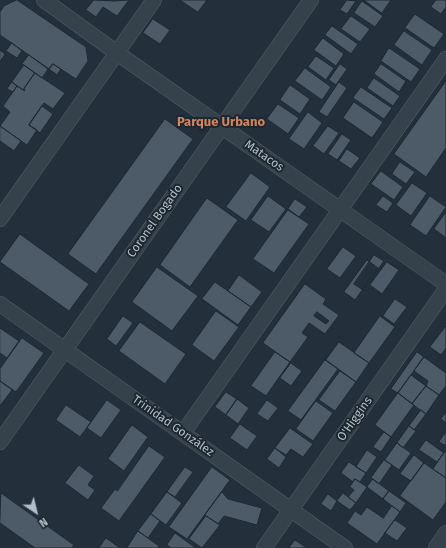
<!DOCTYPE html>
<html>
<head>
<meta charset="utf-8">
<style>
	body { margin:0 }
	#map { position:relative; width:446px; height:548px; overflow:hidden; background:#23303b; font-family:"Fira Sans",sans-serif }
	canvas { display:block }
	.north { position:absolute; left:16px; top:492px; width:40px; height:40px; -webkit-text-stroke:3px #1c2730; paint-order:stroke; rotate:145deg; font-size:11px; font-weight:700; line-height:16px; text-align:center; color:#b2bdc7 }
	.north::after { content:''; display:block; margin:auto; width:14px; height:18px; background:#b2bdc7; clip-path:polygon(50% 0,100% 100%,50% 72%,0 100%) }
</style>
</head>
<body>
<div id="map">
<canvas width="446" height="548"></canvas>
<div class="north">N</div>
</div>
<script>
const ctx = document.querySelector('canvas').getContext('2d');
ctx.lineJoin = 'round';
function paint(path, color) { ctx.fillStyle = color; ctx.fill(path, 'evenodd'); }
function strokePath(path, color, width, dash) { ctx.strokeStyle = color; ctx.lineWidth = width; ctx.lineCap = dash ? 'butt' : 'round'; ctx.setLineDash(dash || []); ctx.stroke(path); }
function write(font, color, halo, rows, align = 'center') {
  ctx.font = font + ' "Fira Sans",sans-serif'; ctx.lineWidth = 4; ctx.setLineDash([]); ctx.textBaseline = 'middle'; ctx.strokeStyle = halo; ctx.fillStyle = color; for (const [text, x, y, turn = 0] of rows) {
    ctx.save(); ctx.translate(x, y); ctx.rotate((+turn || 0) * Math.PI / 180); ctx.textAlign = isNaN(turn) ? turn : align; if (halo) ctx.strokeText(text, 0, 0); ctx.fillText(text, 0, 0); ctx.restore();
  }
}
const building = new Path2D(`
	M17,0L86,47L88,61L76,79L53,64L49,69L0,35V12L4,6Z
	M94,0L114,1L129,0L117,16L103,7L96,17L86,10Z
	M180,0H207L198,12Z
	M347,0L356,1L347,14L340,10Z
	M364,0H391L382,13Z
	M436,0H446V7L441,14L431,7Z
	M362,1L383,16L375,27L354,13Z
	M415,14L444,34L434,48L405,28Z
	M351,16L370,29L360,42L341,29Z
	M153,19L170,30L160,44L143,33Z
	M332,26L358,44L351,54L325,35Z
	M404,31L432,50L422,65L394,45Z
	M323,38L344,54L336,66L314,50Z
	M12,43L22,51L17,58L6,51Z
	M389,48L420,69L411,82L381,61Z
	M0,50L5,54L0,62Z
	M29,55L48,69L42,78L22,64Z
	M316,56L334,68L326,80L308,67Z
	M53,64L61,69L57,75L49,69Z
	M340,64L347,69L336,85L329,80Z
	M381,64L406,81L399,92L374,74Z
	M24,65L35,73L23,90L12,82Z
	M305,68L331,87L322,100L295,81Z
	M35,73L65,93L53,109L44,103L29,125L37,130L27,145L0,126L10,112L3,106L17,86L25,91L24,89Z
	M374,78L400,96L393,106L367,88Z
	M446,81V148L426,177L394,154Z
	M12,82L17,86L13,92L7,89Z
	M339,82L347,88L327,117L319,112Z
	M290,85L310,99L300,114L280,100Z
	M361,87L392,108L384,119L353,98Z
	M354,102L383,122L372,138L343,118Z
	M278,104L299,118L288,134L267,119Z
	M42,106L53,114L40,133L29,125Z
	M308,112L322,123L304,149L289,139Z
	M165,119L193,139L96,274L68,254Z
	M0,126L21,141L14,151L0,141Z
	M328,126L339,133L324,154L313,146Z
	M342,134L351,140L337,160L328,154Z
	M347,149L360,158L351,169L339,161Z
	M400,162L415,172L406,184L392,174Z
	M381,171L403,187L394,200L371,184Z
	M251,173L270,187L246,221L226,207Z
	M412,183L427,193L411,216L396,205Z
	M268,196L286,209L269,232L251,220Z
	M383,196L393,203L387,212L376,205Z
	M430,196L446,207L426,236L410,225Z
	M207,198L238,220L190,287L160,265Z
	M295,199L307,207L299,217L288,209Z
	M288,210L309,224L274,273L253,259Z
	M446,212V238L434,229Z
	M20,234L89,284L69,311L0,262Z
	M343,247L356,256L340,278L327,269Z
	M374,255L384,261L363,290L354,284Z
	M367,260L378,268L355,300L344,292Z
	M387,262L399,270L382,294L370,285Z
	M157,267L198,296L172,331L132,302Z
	M239,275L262,292L251,307L228,291Z
	M215,282L251,307L238,325L202,299Z
	M305,284L326,299L323,304L339,315L325,334L309,323L302,333L308,337L290,362L263,343ZM317,312L329,321L326,324L314,316Z
	M395,299L407,307L394,324L383,316Z
	M216,311L239,327L214,361L192,345Z
	M123,316L133,323L116,346L107,339Z
	M380,316L395,327L369,363L354,353Z
	M140,322L186,354L165,384L119,351Z
	M446,326V348L441,355L430,347Z
	M0,328L19,341L7,358L0,353Z
	M22,338L44,353L16,392L0,381V369Z
	M339,342L369,363L356,382L326,360Z
	M275,352L290,362L266,396L251,386Z
	M417,352L424,357L398,393L391,389Z
	M424,357L446,373V386L439,395L426,386L428,381L414,371Z
	M325,360L338,369L301,420L288,411Z
	M291,363L302,371L291,386L280,378Z
	M340,371L356,382L335,411L319,400Z
	M411,375L426,386L412,404L398,393Z
	M0,381L12,390L0,406Z
	M426,386L439,395L426,414L412,404Z
	M226,392L237,399L226,415L215,407Z
	M398,393L414,405L391,437L375,425Z
	M237,399L249,408L238,424L226,415Z
	M107,400L121,410L101,438L87,428Z
	M267,400L278,408L268,421L257,414Z
	M316,401L333,413L313,441L296,429Z
	M66,405L91,422L80,437L56,420Z
	M421,410L426,414L414,430L409,426Z
	M446,412V423L441,419Z
	M240,424L257,436L247,450L230,438Z
	M132,425L148,437L124,471L108,459Z
	M409,426L416,431L403,448L397,443Z
	M290,428L313,444L303,457L291,449L286,455L275,448Z
	M384,432L391,437L381,452L373,447Z
	M446,432V446L439,442Z
	M426,440L444,453L437,462L419,450Z
	M397,443L411,453L399,470L385,460Z
	M149,446L165,457L119,521L101,508L115,489L117,491Z
	M275,448L286,457L279,468L267,459Z
	M367,450L377,457L366,473L356,467Z
	M446,450V478L433,469Z
	M414,455L424,463L411,481L400,474Z
	M384,460L392,465L379,484L371,478Z
	M349,462L366,473L360,482L355,479L353,482L341,473Z
	M424,463L446,478V502L433,520L400,496Z
	M79,465L94,476L88,485L95,490L88,500L65,483Z
	M185,467L193,472L175,497L167,492Z
	M212,467L230,480L187,539L169,527Z
	M355,479L367,487L356,503L348,497L354,490L350,487Z
	M373,479L389,491L383,499L367,487Z
	M389,491L406,503L400,512L383,499Z
	M167,492L182,503L166,525L151,514Z
	M222,492L228,499L262,508L257,525L224,516L218,524L205,515Z
	M1,493L74,545L72,548H35L0,523Z
	M343,493L356,503L350,510L337,501Z
	M328,494L337,501L331,511L321,504Z
	M392,506L400,512L377,544L347,523L355,511L361,515L367,507L383,518Z
	M151,514L160,521L148,538L138,531Z
	M206,516L220,525L202,548L189,539Z
	M395,520L407,528L397,541L385,533Z
	M138,531L159,546L158,548H127Z
	M175,533L196,548H171L167,545Z
	M106,538L120,548H99Z
	M295,540L307,548H289Z`);
paint(building, '#4c5b67');
strokePath(building, '#1e2932', 1);
const street = new Path2D(`
	M44,0L117,53L446,284
	M0,219L154,0
	M0,304L345,548
	M183,433L446,59
	M0,442L311,0
	M264,548L446,289
	M436,548L446,533`);
strokePath(street, '#556069', 16);
strokePath(street, '#36424b', 15);
write('12px', '#b2bdc7', '#1c2730', [
	["Matacos",264,156,35],
	["Coronel Bogado",155,221,-55],
	["O'Higgins",355,419,-55],
	["Trinidad González",173,426,35]
]);
write('bold 13px', '#d38360', '#1c2730', [
	["Parque Urbano",221,122]
]);
</script>
</body>
</html>
